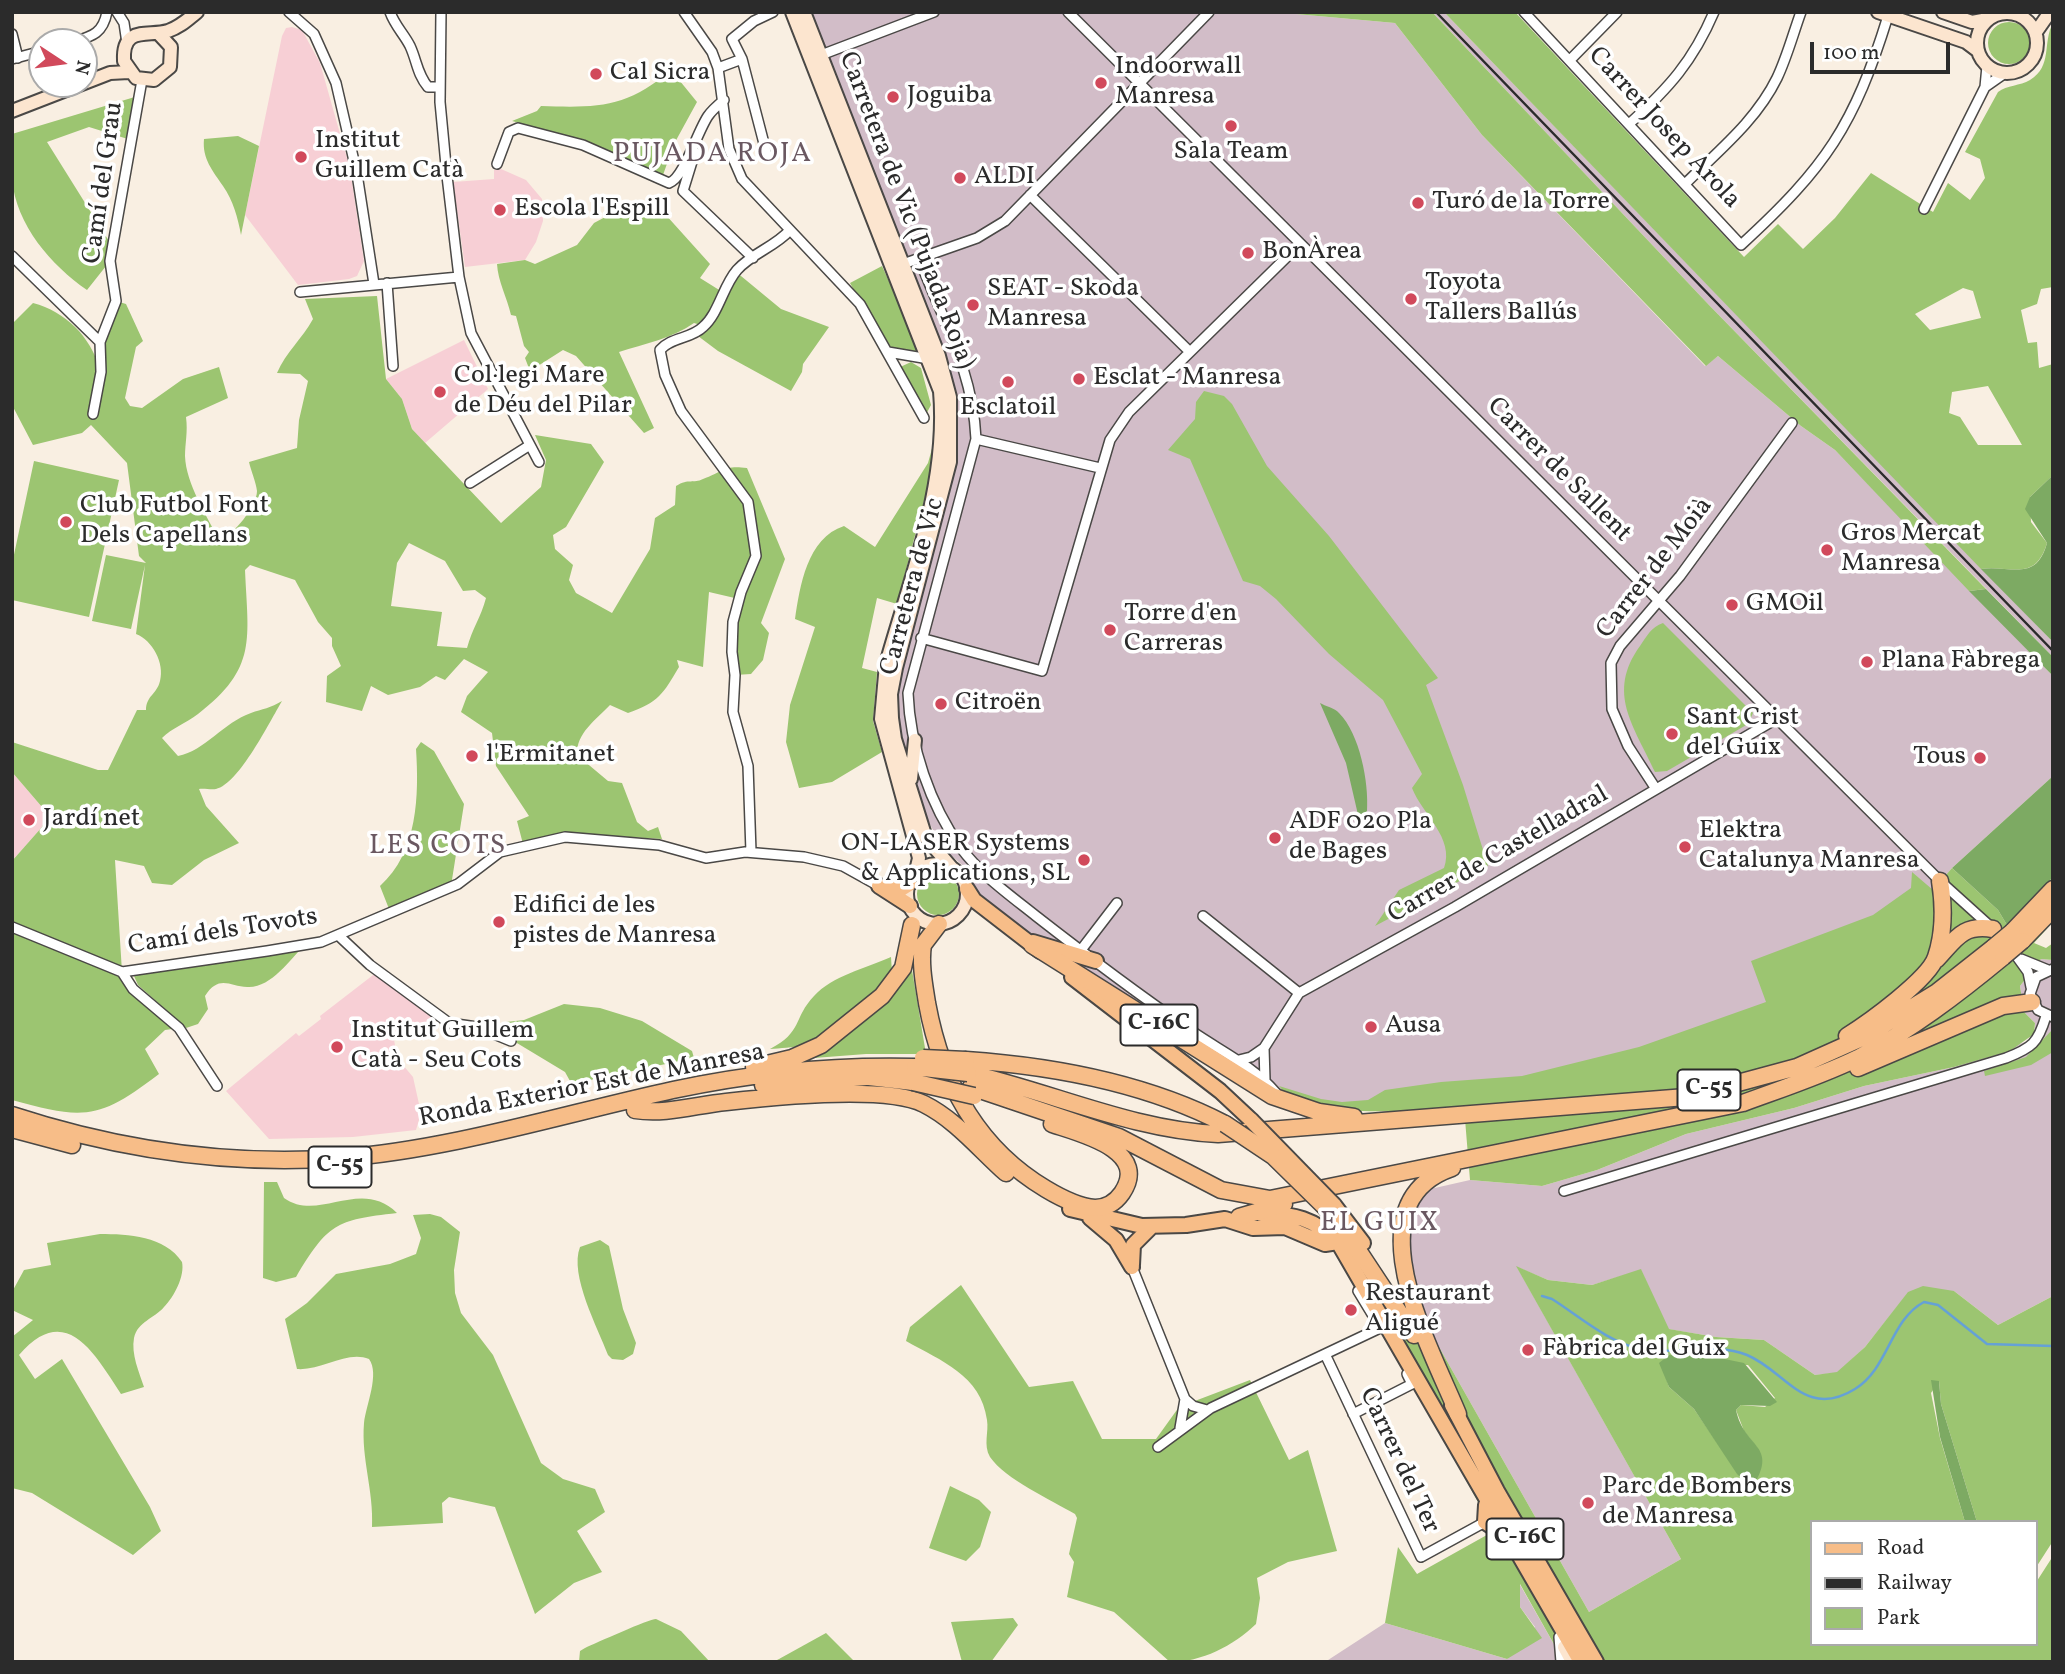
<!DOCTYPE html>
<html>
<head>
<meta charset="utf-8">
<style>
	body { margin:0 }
	#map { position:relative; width:2065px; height:1674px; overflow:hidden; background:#f9efe2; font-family:Vollkorn,serif }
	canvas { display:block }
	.frame { position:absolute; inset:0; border:14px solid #2b2b2b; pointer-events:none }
	.legend { position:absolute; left:1810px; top:1520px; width:228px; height:126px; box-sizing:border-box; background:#fff; border:2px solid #aaa; margin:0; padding:9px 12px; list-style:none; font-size:21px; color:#2b2b2b }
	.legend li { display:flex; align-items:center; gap:14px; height:35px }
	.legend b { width:35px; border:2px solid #aaa }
	.north { position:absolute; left:28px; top:28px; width:70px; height:70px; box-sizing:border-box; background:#fff; border:2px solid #aaa; border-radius:50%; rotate:103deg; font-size:19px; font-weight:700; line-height:28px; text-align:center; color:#2b2b2b }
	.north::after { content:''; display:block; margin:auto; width:24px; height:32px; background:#d1495b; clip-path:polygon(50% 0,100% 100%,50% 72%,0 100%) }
	.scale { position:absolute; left:1810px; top:42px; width:140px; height:32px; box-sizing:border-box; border:4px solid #2b2b2b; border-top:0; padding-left:9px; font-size:21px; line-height:24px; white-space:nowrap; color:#2b2b2b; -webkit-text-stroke:5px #fff; paint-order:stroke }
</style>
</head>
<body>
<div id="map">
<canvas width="2065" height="1674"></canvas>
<div class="frame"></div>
<ul class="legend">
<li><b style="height:9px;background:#f7bd88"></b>Road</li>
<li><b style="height:9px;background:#2b2b2b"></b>Railway</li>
<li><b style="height:19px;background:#9cc571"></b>Park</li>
</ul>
<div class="north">N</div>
<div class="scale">100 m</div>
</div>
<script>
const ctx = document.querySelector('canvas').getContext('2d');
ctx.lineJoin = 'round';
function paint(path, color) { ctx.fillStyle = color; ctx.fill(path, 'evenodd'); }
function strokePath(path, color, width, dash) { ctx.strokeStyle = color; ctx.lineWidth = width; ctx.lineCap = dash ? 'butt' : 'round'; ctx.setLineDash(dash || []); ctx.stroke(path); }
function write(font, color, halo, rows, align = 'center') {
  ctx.font = font + ' Vollkorn,serif'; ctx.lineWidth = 7; ctx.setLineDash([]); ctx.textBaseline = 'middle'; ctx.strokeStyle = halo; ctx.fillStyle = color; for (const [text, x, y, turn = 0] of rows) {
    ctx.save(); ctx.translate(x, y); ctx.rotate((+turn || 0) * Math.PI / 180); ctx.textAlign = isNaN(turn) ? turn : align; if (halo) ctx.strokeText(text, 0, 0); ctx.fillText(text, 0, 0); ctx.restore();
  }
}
paint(new Path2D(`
	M292,27L302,30L320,63L350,169L364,261L357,276L349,279L298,285L245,215L282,36L286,28Z
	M501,169L526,180L542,199L543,221L536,242L525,260L465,267L453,182L494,179V170Z
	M464,340L488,389L425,443L412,429L402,399L386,379Z
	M12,772L48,814L42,827L12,861Z
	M377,972L434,1015V1027L393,1033L397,1058L413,1077L421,1113L416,1130L353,1137L269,1139L226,1091L296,1033L299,1036L321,1019L320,1016Z`), '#f7cfd5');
paint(new Path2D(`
	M798,12H1274L1395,23L1482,135L1705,366L1718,356L1801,426L1835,450L2053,676V776L1952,868L1934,890L1931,944L1537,1103L1385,1112L1288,1097L1032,938L975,890L970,872L942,847L923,811L904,749L895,706L903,660L956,458V408L945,400Z
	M1432,12H1444L2053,642V657L1709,305Z
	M2041,959L2053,960V1296L1998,1325L1954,1291L1908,1293L1865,1347L1837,1373L1815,1375L1764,1340L1716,1337L1668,1329L1641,1270L1592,1285L1548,1280L1517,1267L1681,1559L1589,1612L1422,1317L1410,1266L1408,1236L1410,1222L1426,1190L1470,1180L1542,1186L1597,1170L1686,1134L1794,1108L1864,1086L1954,1067L2028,1041L2034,1033L2035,1023L2024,1012L2020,986Z
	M1519,1583L1564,1662H1325L1385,1623L1507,1659L1535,1627L1520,1607Z`), '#d2bdc8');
paint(new Path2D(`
	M1274,12H1432L1709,305L1986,589L1969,591L1835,450L1801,426L1718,356L1706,366L1482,135L1395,23Z
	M1444,12H1515L1744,257L1778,224L1803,249L1835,218L1871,173L1933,212L1948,183L1970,200L1985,178L1980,159L1965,152L1998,92C2007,85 2020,86 2030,80C2053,66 2042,43 2053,23V287L2041,289L2037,304L2021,310L2028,343L2037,342L2039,368L2053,364V475L2030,497L2031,522L2047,543C2035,584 2008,564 1981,569ZM1963,288L1973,291L1981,318L1930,330L1915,314ZM1988,386L2022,445H1978L1960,417L1949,413L1952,392Z
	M1988 43a21 21 0 1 1 42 0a21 21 0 1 1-42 0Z
	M671,70L697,102L674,144L663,175L578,139L512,121L537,111L541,106C597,108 627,108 671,70Z
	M138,96L131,140L89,127L47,142L112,246L110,261L87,290C51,265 16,225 12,179C11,164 12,149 12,134Z
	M238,136L259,146L241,235C238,218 233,200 223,186C213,171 202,159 204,139Z
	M622,208L665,214L710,264L700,278L724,293L735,275L741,276L781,309L829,327L803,364L802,372L791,391L718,351L694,333L704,326L694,323C673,338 644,344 619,352L654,428L644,433L576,356L563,350L530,371L525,358L529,352L524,346L516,316L511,315C507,297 498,282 497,264L525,260L535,264L577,245L594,223Z
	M882,266L922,354L885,347L850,283Z
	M377,296L386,379L402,399L412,429L501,523L541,487L546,460L535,435L591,444L604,462L566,527L553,535L555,549L573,565L569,580L576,593L612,613L650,549L655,518L675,505L676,486C689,478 693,484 703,479C724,471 724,465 747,468L785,559L761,623L769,633L763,660L751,674L735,675L732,652L739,599L709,592L703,667L677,660L679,667C663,694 659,702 628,713L610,705C596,720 576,733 577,755L608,781L622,783L637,822L648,831L658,827L662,839L563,833L523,844L517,821L529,816L496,766L492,733L461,712L467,696L488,672L464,659L445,680L436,676L420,687L388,695L371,686L362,711L326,702L327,676L341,666L332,646V638L318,622L295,580L250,565L245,570C248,639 258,668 198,714C186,723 172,728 162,738L178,756C205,751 224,722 251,713C262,709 271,708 282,701C270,721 239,784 216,789C211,790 204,788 199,789L206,806L239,843L204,860L172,885L152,883L144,866L115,860L122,972L179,1028L165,1030L145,1049L159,1074C99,1120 84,1120 12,1100V861L42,827L48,814L12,772V742L98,770H108L137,710H146C146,696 157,694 160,681C165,663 152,640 136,634L145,565L131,629L92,621L106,555L146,563L139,556L127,463L91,425L82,433L33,445L12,405V324L33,303C66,312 90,336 100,369V342L116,301L126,304L143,341L136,347L125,398L130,406L142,408L183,379L219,367L228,398L186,417C188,432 185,443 185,456C186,484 207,516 219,540C233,536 257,506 257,491C256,482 251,471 249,462L297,448L299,420L308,381L300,374L277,373C286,352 302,339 313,319L305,299ZM409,543L445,561L463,591L475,590L486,598C481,617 472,629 467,648L437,646L442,612L391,606L397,563Z
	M911,362L921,368L931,405L924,418L896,369Z
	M1204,391L1224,396L1232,404L1267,466L1329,536L1438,678L1426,685L1463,785L1488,866L1375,926L1399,890L1444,868C1455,838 1422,814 1412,788L1422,774L1383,700L1329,654L1276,599L1260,586L1243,581L1190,459L1168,450L1195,419L1196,402Z
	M939,423L935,459L897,604L877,598L862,668L877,672L873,721L882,752L832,782L799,788L786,742L790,705L815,627L795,619C800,586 807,538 844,526L875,547L928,463Z
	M34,461L119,480L89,617L12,600V564Z
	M1663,623L1753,713L1748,724L1667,771L1655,772C1634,726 1606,693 1640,646C1647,636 1651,627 1663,623Z
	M421,742L434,751L464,804L451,886L391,914L380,886C418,852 419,795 416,749Z
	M1952,868L1998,910L2007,925L2053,877V922L2034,943L2046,948L2053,943V960L2041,959L2020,986L2024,1012L2035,1023L2034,1034L2010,1051L1954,1067L1864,1086L1794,1108L1686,1134L1597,1170L1542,1186L1470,1180L1464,1107C1420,1109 1309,1123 1279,1086L1321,1099L1342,1102L1368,1100L1385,1090L1441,1082L1522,1076L1639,1047L1766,1002L1751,961L1873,915L1911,888L1912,872L1933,890Z
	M917 894a21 21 0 1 1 42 0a21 21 0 1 1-42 0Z
	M305,945C290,959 272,987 249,987C231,988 220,973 205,996L208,1009L198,1024L186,1028L138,985L134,976L139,971Z
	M891,957L892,972C874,994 830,1035 803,1045C793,1048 780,1048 770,1049C803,1032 793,1018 814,996C832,976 866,968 891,957Z
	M911,964L926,1054H866L801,1059Z
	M564,1004L600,1008L642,1021L692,1051L694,1058L590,1080L575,1090L565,1072L497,1031L506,1022L524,1020Z
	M2053,1029V1052L2031,1065L1985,1076L1984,1071L2026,1057Z
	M264,1182H277L284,1198C319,1223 360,1177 397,1213C335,1220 328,1224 296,1277L276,1282L263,1278Z
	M430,1214L441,1217L460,1232L454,1270L455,1293L461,1313L493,1355L541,1463L563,1479L595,1489L605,1512L577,1531L602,1572L574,1583L535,1614L495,1507L449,1497L442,1503L443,1523L372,1527C374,1491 361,1459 364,1423C366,1405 380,1374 369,1359C347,1350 321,1371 297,1369L285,1319L307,1303L336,1274L390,1264L416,1254L421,1238L413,1215Z
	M100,1234C128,1234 165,1236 182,1262C185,1276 174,1297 164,1307C154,1319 138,1321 134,1338C131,1354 139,1372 144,1387L121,1394C94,1353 66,1301 19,1355L35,1379L62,1359L150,1507L161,1531L133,1555L32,1493L12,1488V1337L33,1320L12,1310V1292L24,1270L51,1265L47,1243Z
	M600,1240L609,1246L623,1309L636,1343L633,1354L623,1360L612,1359L608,1355C598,1328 569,1275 580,1247Z
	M1516,1266L1548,1280L1592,1285L1641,1269L1669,1329L1716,1337L1764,1340L1815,1375L1837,1372L1865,1347L1908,1292L1923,1286L1954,1291L1998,1325L2053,1296V1541L2035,1569V1522H1977L1941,1404L1939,1381L1931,1393L1940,1438L1965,1522H1811V1644H2035V1584L2053,1556V1662H1564L1520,1584V1607L1542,1638L1507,1659L1385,1623L1398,1547L1417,1574L1494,1531L1387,1337L1422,1317L1589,1612L1681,1559ZM1748,1365L1775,1398L1765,1407L1741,1405L1736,1410L1744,1431L1758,1449L1752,1488L1744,1482L1694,1409L1669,1387L1662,1366Z
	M961,1285L1029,1387L1073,1381L1102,1439H1156L1179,1407L1250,1380L1289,1460L1308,1450L1337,1551L1288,1562L1257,1578L1260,1598L1256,1624C1233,1646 1202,1662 1170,1662L1114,1612L1067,1597L1074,1562L1069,1554L1077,1518L1075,1514C1051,1500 1005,1479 990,1457C983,1445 989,1432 987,1420C981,1375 941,1361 906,1341L910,1327Z
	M950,1486L979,1500L991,1512L980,1547L966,1561L929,1548Z
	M1013,1618L1018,1625L991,1662H962L951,1622Z
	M656,1619L681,1631L710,1662H579L580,1651L585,1648C596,1643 649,1619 656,1619Z
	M826,1633L855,1662H773L779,1659Z`), '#9cc571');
paint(new Path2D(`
	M2053,475V642L1981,569C2008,564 2036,584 2047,543L2025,509L2030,497Z
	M1986,589L2053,657V676L1969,591Z
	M1320,703C1325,706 1335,708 1339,713C1360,734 1369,783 1367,811L1359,819L1346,763Z
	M2053,776V877L2007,925L1998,910L1952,868Z
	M1700,1354L1744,1363L1777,1402L1770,1406L1741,1405L1736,1410C1744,1449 1780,1444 1752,1488L1737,1474L1694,1409L1669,1387L1659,1363L1669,1355Z
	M1931,1380L1939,1381L1941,1404L1977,1522H1965L1940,1437Z`), '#7daa63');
strokePath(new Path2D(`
	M1542,1296L1552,1299C1579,1316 1609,1343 1641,1349C1675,1356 1714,1341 1747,1355C1786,1371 1805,1420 1855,1389C1889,1368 1890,1320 1924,1302L1938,1305L1987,1344L2053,1346`), '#65a1d6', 2.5);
const street = new Path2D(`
	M117,12L124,23L127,43
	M289,12L314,34L336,83L357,174L374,284
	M390,12C395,26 404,34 410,46C417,61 417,74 428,87H440
	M441,12L440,102L447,176L459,277L471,333L539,462
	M684,12L712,52L718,68L729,149L742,179L860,304L924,418
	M1068,12L1940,881L1991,927
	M1524,12L1741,245C1826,167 1854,126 1888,16
	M12,34L18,58
	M74,42C93,36 103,33 107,12
	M821,55L934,12
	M12,59L42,51
	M742,59L767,155
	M1570,60L1617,12
	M718,68L742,59L732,39L754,21L773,12
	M1985,87L2005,73
	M1629,124C1669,88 1693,61 1714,12
	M695,152L683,191L753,258
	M497,164L509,132L518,128L583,145L669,183C684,178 697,132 708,116C712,110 718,105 724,100
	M1685,184C1718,151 1756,121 1777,78C1787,57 1793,34 1801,12
	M1030,195L1189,351
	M1924,209L1985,87L1987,66
	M12,256L100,342
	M919,258C943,321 973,371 976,439L908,693C910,746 930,805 961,848C980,874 1011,896 1036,916C1086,955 1138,994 1190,1030C1220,1051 1252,1065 1276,1093
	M903,264L977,238L1005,221L1209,12
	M387,283L393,366
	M300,292L459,277
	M888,352L929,359
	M93,414L101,372L100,342L116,301L110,261L142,80
	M976,439L1100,468
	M470,483L530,445
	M921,638L1042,671L1110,440L1129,412L1300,244
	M1656,789L1628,746L1612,709L1611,663L1620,646L1680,576L1792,423
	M751,852L748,766L733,712L735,675L732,652L733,622L741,592L756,556L748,502L681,411L665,375L660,350C671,337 691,339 703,327C719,313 723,286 737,270C752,253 775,247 790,230
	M1203,916L1299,993
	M12,927L122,972L267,951L321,942L458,884L500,852L565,837L659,845L706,858L745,852L804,857L843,866L879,886
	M338,935L370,965L449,1023L477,1027L511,1041
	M2010,947L2028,972L2031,987
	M1081,950L1117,903
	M2021,959L2048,970
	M2053,969L2036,977L2030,994L2038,1010L2053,1017
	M122,972L133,989L179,1028L217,1086
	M1239,1060L1251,1057L1264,1048
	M1265,1080L1264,1048L1299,993L1455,907L1776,719
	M1564,1191L2006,1058C2032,1048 2038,1043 2046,1016
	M1132,1267L1185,1399L1193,1406L1207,1410
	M1358,1291L1375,1319
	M1325,1354L1421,1557L1485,1522
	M1353,1414L1412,1384L1407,1374
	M1180,1428L1185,1399
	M1158,1447L1211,1408L1380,1328
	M1559,1637L1561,1662`);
const secondary = new Path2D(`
	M792,12L940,391C948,484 911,575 886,664L881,719L919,858L915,875
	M804,12L939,356L950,397V462L896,668L891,694L892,718L895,739L926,838L952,868
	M1878,12L1966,42L1978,51
	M1943,12L1972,22L1988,19
	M1977 43a30 30 0 1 1 60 0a30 30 0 1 1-60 0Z
	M2036,32L2050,12
	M158,33L171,47L170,67L154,80L136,78L124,61C122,25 148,37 168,31C180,27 187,20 197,12
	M12,111L110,73L129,72
	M911,779L915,740
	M907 894a30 30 0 1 1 60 0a30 30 0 1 1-60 0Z
	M1564,1647L1572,1662`);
const primary = new Path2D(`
	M879,886L910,906
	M884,887L901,889L909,884
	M967,889L974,900L1040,951
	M1033,942L1096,961
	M1072,977L1220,1091L1251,1120
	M1334,1205L1363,1243
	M1070,1209L1142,1226L1186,1225L1225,1219L1253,1228L1285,1227L1325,1244L1338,1242
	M1261,1214C1293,1213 1315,1219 1338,1242L1581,1662
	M1090,1218L1116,1240L1132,1267
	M1132,1265L1133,1245L1151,1227
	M1452,1405L1497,1491L1596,1662
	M1486,1505L1485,1522L1503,1534`);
const highway = new Path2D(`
	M939,924L923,945C920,963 924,984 927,1003C941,1080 977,1148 1046,1189C1061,1198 1078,1207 1095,1208C1107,1208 1115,1203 1122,1193C1151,1150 1079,1133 1052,1124
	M2012,932L2053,889
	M2022,941L2053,909
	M1032,945L1272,1096L1319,1112L1354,1117
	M1936,960C1956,939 1962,924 1993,929
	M1847,1036C1868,1023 1929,979 1936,957C1944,933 1944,906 1940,881
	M966,1060C1053,1066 1146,1083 1225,1124
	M754,1067L792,1058L821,1045L882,996L903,968L912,925
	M1858,1068L2003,1006L2032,1002
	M968,1073C1052,1092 1132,1130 1218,1134L1686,1097L1797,1067L1864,1037L1937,992L1994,947
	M869,1077L913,1082
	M763,1085L866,1077
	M971,1087L1119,1137L1221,1190L1270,1199L1743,1103C1781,1089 1821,1076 1858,1058C1911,1030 1957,995 2003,957
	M635,1110C665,1115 696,1105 726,1102C771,1097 885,1085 924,1104C956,1120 980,1150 1006,1173
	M12,1115C119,1150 228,1166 341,1158C453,1149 563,1114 673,1090C752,1073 834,1065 915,1067
	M12,1129L72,1145
	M1452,1168C1349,1203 1432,1350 1458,1414
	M1326,1208L1350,1238L1414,1335
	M1239,1217L1284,1204`);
strokePath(street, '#4a4846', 12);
strokePath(secondary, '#4a4846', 16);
strokePath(primary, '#4a4846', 18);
strokePath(highway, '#4a4846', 19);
strokePath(street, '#fff', 9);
strokePath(secondary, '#fce5cf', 12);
strokePath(primary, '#f7bd88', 14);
strokePath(highway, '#f7bd88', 16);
strokePath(new Path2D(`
	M1436,12L2053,651`), '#2b2b2b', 2.5);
const primaryBridge = new Path2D(`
	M1251,1120L1334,1205`);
const highwayBridge = new Path2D(`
	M1994,947L2012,932
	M2003,957L2022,941
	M923,1058L966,1060
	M915,1067L968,1073
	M913,1082L974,1096
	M1225,1124L1273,1156L1326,1208`);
strokePath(primaryBridge, '#4a4846', 18, []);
strokePath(highwayBridge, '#4a4846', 19, []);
strokePath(primaryBridge, '#f7bd88', 14);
strokePath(highwayBridge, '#f7bd88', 16);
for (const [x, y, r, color] of [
	[596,74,7,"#d1495b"],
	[1101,83,7,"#d1495b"],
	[893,97,7,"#d1495b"],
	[1231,126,7,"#d1495b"],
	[301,157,7,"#d1495b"],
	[960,178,7,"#d1495b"],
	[1418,203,7,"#d1495b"],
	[500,210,7,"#d1495b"],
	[1248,253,7,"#d1495b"],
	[1411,299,7,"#d1495b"],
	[973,305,7,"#d1495b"],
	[1079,379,7,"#d1495b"],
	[1008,382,7,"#d1495b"],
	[440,392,7,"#d1495b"],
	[66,522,7,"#d1495b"],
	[1827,550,7,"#d1495b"],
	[1732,605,7,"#d1495b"],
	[1110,630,7,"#d1495b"],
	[1867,662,7,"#d1495b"],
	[941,704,7,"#d1495b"],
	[1672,734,7,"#d1495b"],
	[472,756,7,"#d1495b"],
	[1980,758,7,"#d1495b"],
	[29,820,7,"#d1495b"],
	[1275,838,7,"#d1495b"],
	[1685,847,7,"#d1495b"],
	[1084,860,7,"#d1495b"],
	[499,922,7,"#d1495b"],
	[1371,1027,7,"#d1495b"],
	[337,1047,7,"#d1495b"],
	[1351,1310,7,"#d1495b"],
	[1528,1350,7,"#d1495b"],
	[1588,1503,7,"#d1495b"]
]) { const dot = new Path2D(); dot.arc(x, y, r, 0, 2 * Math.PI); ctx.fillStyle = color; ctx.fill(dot); strokePath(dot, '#fff', 2.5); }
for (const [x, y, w] of [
	[1159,1025,77],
	[1709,1090,63],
	[340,1167,63],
	[1525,1539,77]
]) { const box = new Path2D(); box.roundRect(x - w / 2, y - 20.5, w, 41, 5); ctx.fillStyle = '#fff'; ctx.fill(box); strokePath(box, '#2b2b2b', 2); }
write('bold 24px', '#2b2b2b', null, [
	["C-16C",1159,1025],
	["C-55",1709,1090],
	["C-55",340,1167],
	["C-16C",1525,1539]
]);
write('26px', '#2b2b2b', '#fff', [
	["Indoorwall",1115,68],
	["Manresa",1115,98],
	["Cal Sicra",610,74],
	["Joguiba",907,97],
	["Institut",315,142],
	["Guillem Catà",315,172],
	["Sala Team",1231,153,"center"],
	["ALDI",974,178],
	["Turó de la Torre",1432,203],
	["Escola l'Espill",514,210],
	["BonÀrea",1262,253],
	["Toyota",1425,284],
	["Tallers Ballús",1425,314],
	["SEAT - Skoda",987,290],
	["Manresa",987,320],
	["Col·legi Mare",454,377],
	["de Déu del Pilar",454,407],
	["Esclat - Manresa",1093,379],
	["Esclatoil",1008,409,"center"],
	["Club Futbol Font",80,507],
	["Dels Capellans",80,537],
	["Gros Mercat",1841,535],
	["Manresa",1841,565],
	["GMOil",1746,605],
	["Torre d'en",1124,615],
	["Carreras",1124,645],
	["Plana Fàbrega",1881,662],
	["Citroën",955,704],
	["Sant Crist",1686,719],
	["del Guix",1686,749],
	["l'Ermitanet",486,756],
	["Tous",1966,758,"right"],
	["Jardí net",43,820],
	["ADF 020 Pla",1289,823],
	["de Bages",1289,853],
	["Elektra",1699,832],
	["Catalunya Manresa",1699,862],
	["ON-LASER Systems",1070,845,"right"],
	["& Applications, SL",1070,875,"right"],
	["Edifici de les",513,907],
	["pistes de Manresa",513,937],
	["Ausa",1385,1027],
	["Institut Guillem",351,1032],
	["Catà - Seu Cots",351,1062],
	["Restaurant",1365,1295],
	["Aligué",1365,1325],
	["Fàbrica del Guix",1542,1350],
	["Parc de Bombers",1602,1488],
	["de Manresa",1602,1518]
], 'left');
write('26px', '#2b2b2b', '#fff', [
	["Carrer Josep Arola",1663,129,47],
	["Camí del Grau",105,183,-82],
	["Carretera de Vic (Pujada Roja)",905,211,69],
	["Carrer de Sallent",1558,471,45],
	["Carrer de Moià",1656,569,-52],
	["Carretera de Vic",914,587,-75],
	["Carrer de Castelladral",1499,856,-30],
	["Camí dels Tovots",223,933,-9],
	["Ronda Exterior Est de Manresa",592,1087,-11],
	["Carrer del Ter",1398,1461,65]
]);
ctx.letterSpacing = '2px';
write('28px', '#6a5861', '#fff', [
	["PUJADA ROJA",713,156],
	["LES COTS",438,848],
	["EL GUIX",1380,1225]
]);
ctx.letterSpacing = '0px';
</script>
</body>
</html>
